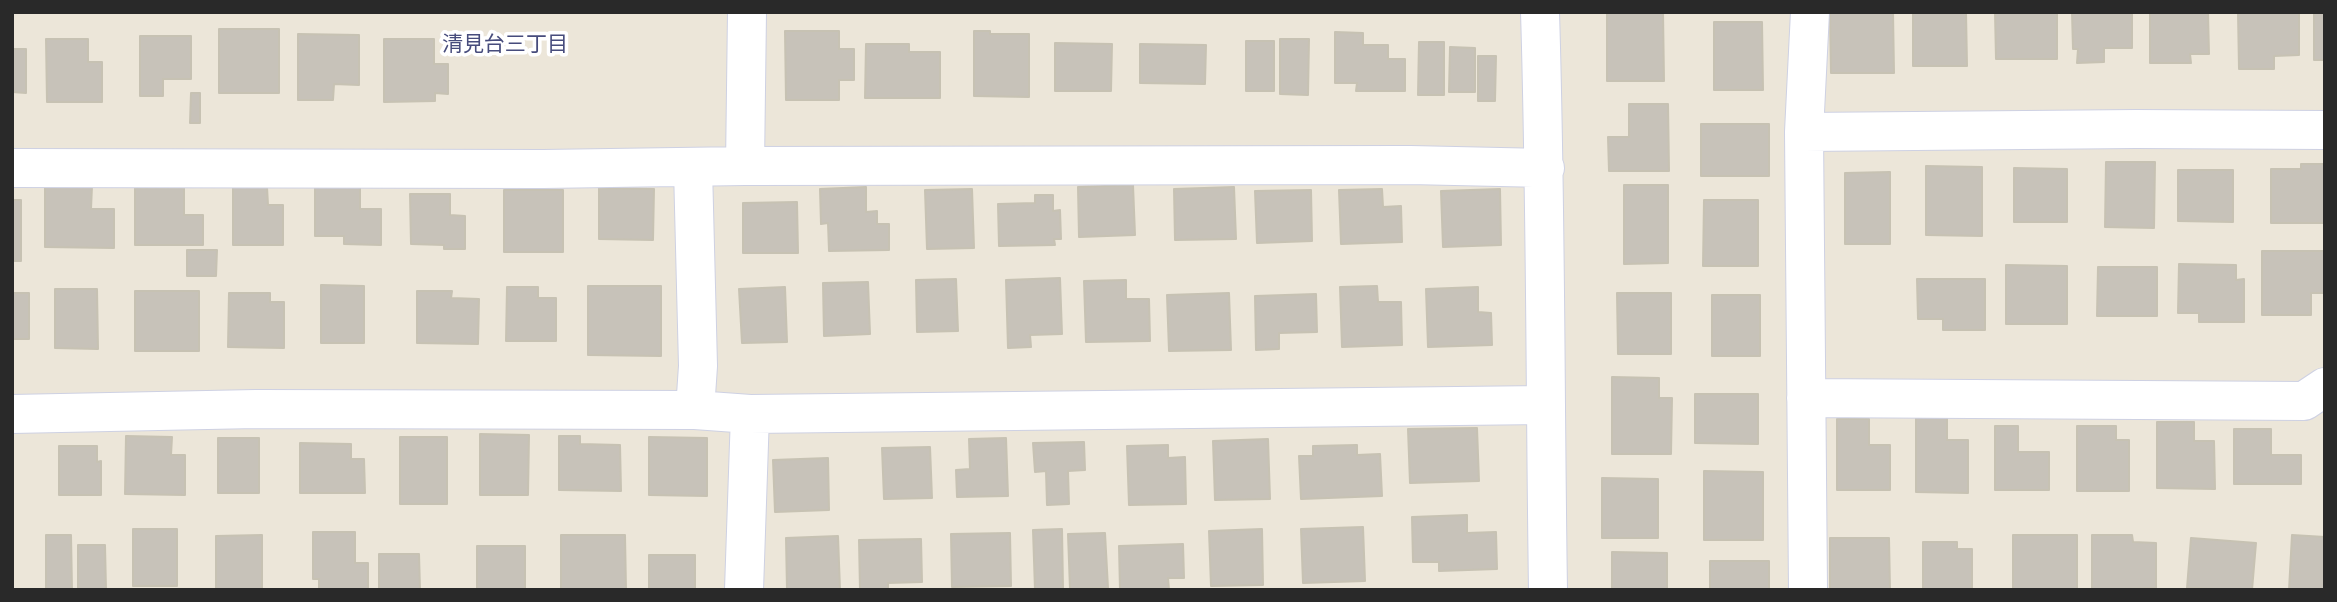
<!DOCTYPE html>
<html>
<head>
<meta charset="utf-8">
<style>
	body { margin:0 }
	#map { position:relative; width:2337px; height:602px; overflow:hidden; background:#ece6d9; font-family:"DejaVu Sans",sans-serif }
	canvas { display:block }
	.frame { position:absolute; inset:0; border:14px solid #292929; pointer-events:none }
</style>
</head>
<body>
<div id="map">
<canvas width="2337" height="602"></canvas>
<div class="frame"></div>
</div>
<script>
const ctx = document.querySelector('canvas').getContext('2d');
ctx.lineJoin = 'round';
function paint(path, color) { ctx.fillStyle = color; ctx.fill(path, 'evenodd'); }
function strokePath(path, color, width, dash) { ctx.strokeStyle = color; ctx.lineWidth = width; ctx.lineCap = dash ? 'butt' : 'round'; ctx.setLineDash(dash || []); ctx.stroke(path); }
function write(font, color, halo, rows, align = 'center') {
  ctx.font = font + ' "DejaVu Sans","Noto Sans JP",sans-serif'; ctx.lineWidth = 7; ctx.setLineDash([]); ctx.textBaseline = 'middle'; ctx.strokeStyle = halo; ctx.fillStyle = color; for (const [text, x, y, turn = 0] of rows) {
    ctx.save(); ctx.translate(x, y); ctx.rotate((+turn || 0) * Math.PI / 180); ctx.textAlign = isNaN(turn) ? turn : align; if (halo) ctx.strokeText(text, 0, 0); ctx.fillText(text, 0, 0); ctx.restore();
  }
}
const building = new Path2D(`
	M1607,12H1663L1664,81H1607Z
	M1830,12H1893L1894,73H1831Z
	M1913,12H1966L1967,66H1913Z
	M1995,12H2057V59H1996Z
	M2072,12H2132V48H2104V62L2077,63L2078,49H2073Z
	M2150,12H2208L2209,54H2190L2191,63H2150Z
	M2238,12H2299V55L2274,56V69H2239Z
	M2314,12H2325V60H2314Z
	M1714,22H1762L1763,90H1714Z
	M219,29H279V93H219Z
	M785,31H839V49H854V80H839V100H786Z
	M974,31H990V34H1029V97L974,96Z
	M1335,32L1363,33V45H1388V59H1405V91H1356L1357,83H1335Z
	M298,34L359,35V85L334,84L333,100H298Z
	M140,36H191V79H163V96H140Z
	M46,39H88V62H102V102H47Z
	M384,39H434V64H448V94L435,93V101L384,102Z
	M1280,39H1309L1308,95L1280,94Z
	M1246,41H1274V91H1246Z
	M1419,42H1444V95H1418Z
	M1055,43L1112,44L1111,91H1055Z
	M866,44H909V52H940V98H865Z
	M1140,44L1206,45L1205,84L1140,83Z
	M1450,47L1475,48V92H1449Z
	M12,49H26V93L12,92Z
	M1478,56H1496L1495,101H1478Z
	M191,93H200V123H190Z
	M1629,104H1668L1669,171H1609L1608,137H1629Z
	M1701,124H1769V176H1701Z
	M2106,162H2155L2154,228L2105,227Z
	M2301,164H2325V223H2271V169H2301Z
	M1926,166L1982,167V236L1926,235Z
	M2014,168L2067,169V222H2014Z
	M2178,170H2233V222L2178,221Z
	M1890,172V244H1845V173Z
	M315,184L360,185V209H381V245L344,244V236H315Z
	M1133,185L1135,235L1079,237L1078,187Z
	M1624,185H1668V263L1624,264Z
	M92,186L91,209H114V248L45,247V187Z
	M233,187H267L268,205H283V245H233Z
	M866,187V212L877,211V224H889V250L829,251L828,223L821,224L820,189Z
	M1234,187L1236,239L1175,240L1174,189Z
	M135,188H184V215H203V245H135Z
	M599,188L654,189L653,240L599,239Z
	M972,189L974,248L927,249L925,190Z
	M1382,189L1383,207L1401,206L1402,242L1341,244L1339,190Z
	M1500,189L1501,245L1443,247L1441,191Z
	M504,190H563V252H504Z
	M1311,190L1312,241L1257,243L1255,191Z
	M410,194H450V215L465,216V249H444V245L411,244Z
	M1035,195H1053V211L1060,210L1061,239H1054L1055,245L999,246L998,204L1035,203Z
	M12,200H21V261H12Z
	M1704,200H1758V266H1703Z
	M797,202L798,253H743V203Z
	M187,250H217L216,276H187Z
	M2262,251H2325V293H2311V315H2262Z
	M2179,264L2236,265V280L2244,279V322H2199V313H2178Z
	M2006,265L2067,266V324H2006Z
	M2098,267H2157V316H2097Z
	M1060,278L1062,334L1030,335L1031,347L1008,348L1006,280Z
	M956,279L958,331L917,332L916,280Z
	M1917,279H1985V330H1943V319H1918Z
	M1126,280V299H1149L1150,341L1086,342L1084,281Z
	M868,282L870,334L824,336L823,283Z
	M321,285L364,286V343H321Z
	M588,286H661V356L588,355Z
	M1377,286L1378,302H1401L1402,345L1342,347L1340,287Z
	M507,287H538V298H556V341H506Z
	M785,287L787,342L742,343L739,289Z
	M1478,287V312L1491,313L1492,345L1428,347L1426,289Z
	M55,289H97L98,349L55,348Z
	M135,291H199V351H135Z
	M417,291H452L451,298L479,299L478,344L417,343Z
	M12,293H29V339H13V351Z
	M229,293H270V302H284V348L228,347Z
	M1229,293L1231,350L1169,351L1167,295Z
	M1617,293H1671V354H1618Z
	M1316,294L1317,332L1279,333V349L1256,350L1255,296Z
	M1712,295H1760V356H1712Z
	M1612,377L1659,378V398H1672L1671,454H1612Z
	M1695,394H1758V444L1695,443Z
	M1916,416L1947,417V440H1968V493L1916,492Z
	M1837,419H1869V445H1890V490H1837Z
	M2157,422H2194V441H2214L2215,489L2157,488Z
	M1995,426H2018V452H2049V490H1995Z
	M2077,426H2116V440H2129V491H2077Z
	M1477,428L1479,481L1410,483L1408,429Z
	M2234,429H2271V455H2301V484H2234Z
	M480,434L529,435L528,495H480Z
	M126,436L172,437L171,455H185V495L125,494Z
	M559,436H580V444L620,445L621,491L559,490Z
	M400,437H447V504H400Z
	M649,437L707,438V496L649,495Z
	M218,438H259V493H218Z
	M1006,438L1008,496L957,497L956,470L970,469L969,439Z
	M1268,439L1270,499L1215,500L1213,441Z
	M1084,442L1085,470L1068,471L1069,504L1047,505L1046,471L1035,472L1033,443Z
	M300,443L351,444V459H364L365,493H300Z
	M1168,445V458L1185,457L1186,504L1129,505L1127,446Z
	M1357,445V455L1380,454L1382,496L1301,499L1299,456H1313V446Z
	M59,446H97V462L101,461V495H59Z
	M930,447L932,498L884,499L882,448Z
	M828,458L829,510L775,512L773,460Z
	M1704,471L1763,472V540H1704Z
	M1602,478L1658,479V538H1602Z
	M1467,515V533L1496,532L1497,569L1439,571V562H1413L1412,517Z
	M1363,527L1365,581L1303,583L1301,529Z
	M133,529H177V586H133Z
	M1062,529L1063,589L1035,590L1033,530Z
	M1262,529L1263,585L1211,586L1209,531Z
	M313,532H355V563H368V590H319V579H313Z
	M1010,533L1011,586L952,587L951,534Z
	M1105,533L1108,588L1070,589L1068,534Z
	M46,535H71L72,590H46Z
	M262,535V590H216V536Z
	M561,535H625L626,590H561Z
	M2013,535H2077V590H2013Z
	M2092,535H2132L2133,542L2156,543V588L2092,590Z
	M2292,535L2325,537V590H2289Z
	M838,536L840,590H787L786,538Z
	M1830,538H1889L1890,590H1830Z
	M2191,538L2256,543L2252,590L2187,588Z
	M921,539L922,582L888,583V590H860L859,540Z
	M1923,542H1957V549H1972V590H1923Z
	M1183,544L1184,578H1168L1169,590H1120L1119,546Z
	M78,545H105L106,590H78Z
	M477,546H525V590H477Z
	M1612,552L1667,553V590H1612Z
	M379,554H419L420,590H379Z
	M649,555H695V590H649Z
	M1710,561H1769V590H1710Z`);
paint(building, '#c7c2b9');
strokePath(building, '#c7c2b3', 2);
const minor = new Path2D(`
	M1540,12C1546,205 1545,397 1548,590
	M1804,132L2136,129L2325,130
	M745,166L747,12
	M12,168L543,169L745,166L1410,165L1545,168
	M693,168L698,366L695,410
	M1806,398L2304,401L2325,387
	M12,414L256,409L695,410L750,414L1545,405
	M744,590L750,414
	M1808,590L1804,132L1810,12`);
strokePath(minor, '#ced1e3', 40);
strokePath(minor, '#fff', 38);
write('21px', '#474c7c', '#fff', [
	["清見台三丁目",505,46]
]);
</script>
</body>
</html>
